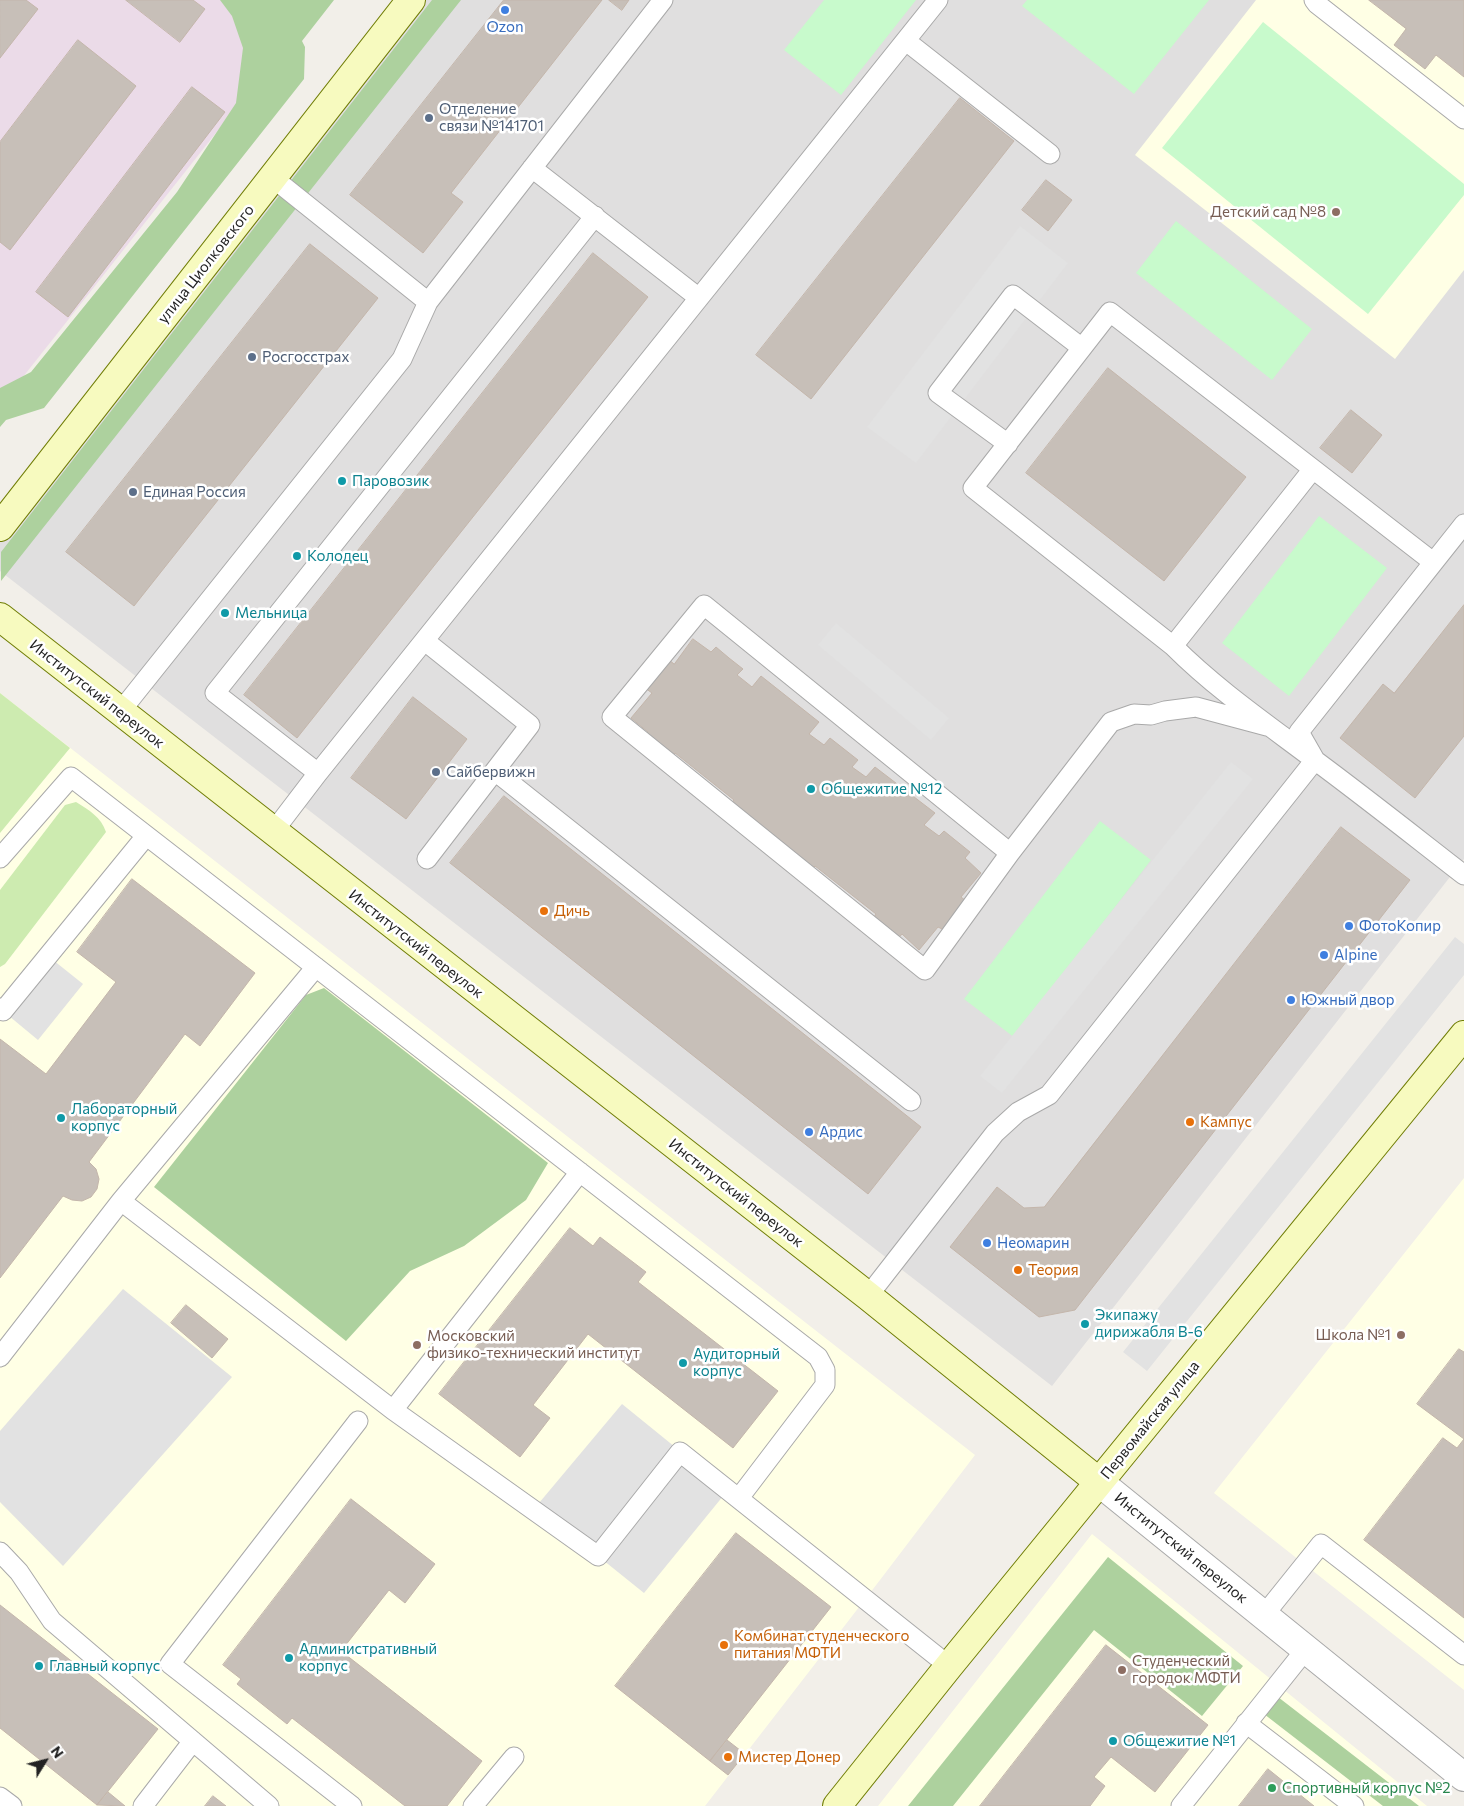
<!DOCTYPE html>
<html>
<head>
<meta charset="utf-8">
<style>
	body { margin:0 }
	#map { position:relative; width:1464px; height:1806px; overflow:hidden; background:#f2efe9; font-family:Commissioner,sans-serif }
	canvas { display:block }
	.north { position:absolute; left:20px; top:1736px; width:50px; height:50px; -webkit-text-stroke:4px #fff; paint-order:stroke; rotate:54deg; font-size:14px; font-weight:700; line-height:20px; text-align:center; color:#222 }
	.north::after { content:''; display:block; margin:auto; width:18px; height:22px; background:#222; clip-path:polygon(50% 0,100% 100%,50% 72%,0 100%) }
</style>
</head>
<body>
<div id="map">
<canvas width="1464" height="1806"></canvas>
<div class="north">N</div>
</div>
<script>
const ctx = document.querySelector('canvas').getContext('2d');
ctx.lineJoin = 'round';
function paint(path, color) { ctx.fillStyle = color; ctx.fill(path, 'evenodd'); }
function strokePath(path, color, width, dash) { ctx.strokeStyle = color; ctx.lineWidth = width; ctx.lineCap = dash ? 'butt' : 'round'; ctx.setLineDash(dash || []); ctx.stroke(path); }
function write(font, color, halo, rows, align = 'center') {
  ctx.font = font + ' Commissioner,sans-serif'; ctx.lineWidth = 5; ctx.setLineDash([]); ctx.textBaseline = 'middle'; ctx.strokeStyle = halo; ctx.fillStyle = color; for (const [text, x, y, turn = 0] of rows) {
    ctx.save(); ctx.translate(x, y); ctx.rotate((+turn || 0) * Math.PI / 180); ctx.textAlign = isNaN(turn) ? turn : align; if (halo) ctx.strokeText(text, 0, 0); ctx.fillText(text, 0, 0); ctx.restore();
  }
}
paint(new Path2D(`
	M421,0H1464V859L1052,1386L0,571V539Z`), '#e0dfdf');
paint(new Path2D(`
	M0,0H321L0,406Z`), '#ebdbe8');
paint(new Path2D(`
	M1256,0H1464V270L1395,359L1135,155Z
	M0,693L975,1455L880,1580L705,1806H0Z
	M1464,1178V1690L1214,1493Z
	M1092,1534L1427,1806H878Z`), '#ffffe5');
paint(new Path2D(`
	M0,693L70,748L0,833Z
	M76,802C89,810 101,817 106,832L5,964L0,967V890L65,805Z`), '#cdebb0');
paint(new Path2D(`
	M220,0H334L302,41L305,47L304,79L44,408L6,420L0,427V388L31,372L177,192L236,103L243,48L232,16Z
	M432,0H461L1,581V552Z
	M324,988L548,1163L526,1200L464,1246L410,1271L346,1341L154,1187L306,995Z
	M1108,1557L1243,1666L1202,1716L1094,1630L953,1806H908Z
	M1278,1697L1419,1806H1383L1264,1714Z`), '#add19e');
paint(new Path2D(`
	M824,0H916L841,95L784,50Z
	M1027,0H1209L1134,94L1022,6Z
	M1263,22L1464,184V195L1368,314L1162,148Z
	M1176,221L1312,329L1272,380L1136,273Z
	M1319,516L1387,568L1289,696L1222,643Z
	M1100,821L1151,860L1015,1038L964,999Z`), '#c8facc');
paint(new Path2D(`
	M1020,226L1068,263L916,463L867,427Z
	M836,623L949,718L931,740L818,645Z
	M1231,762L1253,779L1002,1093L980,1076Z
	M1455,937L1464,944V975L1147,1371L1123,1352Z
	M48,956L83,984L38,1040L3,1011Z
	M123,1289L232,1377L63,1566L0,1502V1431Z
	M622,1404L728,1490L644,1593L598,1556L534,1509Z`), '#e2e2e2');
const building = new Path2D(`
	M0,0H26L38,9L0,58Z
	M126,0H193L205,9L180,42Z
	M504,0H602L451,193L463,202L423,253L350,195Z
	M609,0H629L622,10Z
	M1369,0H1464V77L1436,55L1425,69L1394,45L1406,29Z
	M78,40L136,86L10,250L0,242V142Z
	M192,87L225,112L68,317L36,292Z
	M960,98L1014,141L811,399L756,355Z
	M1046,180L1072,200L1048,231L1022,210Z
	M310,244L378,298L134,606L66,552Z
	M593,253L648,297L297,738L244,695Z
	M1108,368L1246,477L1164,581L1026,473Z
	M1351,410L1382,435L1352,473L1320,448Z
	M1464,605V736L1415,798L1340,738L1383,684L1394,693Z
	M693,639L711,652L716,647L729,658L743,669L737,675L752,687L761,676L819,722L809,734L824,745L830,738L858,760L852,767L866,777L875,767L935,813L924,825L939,836L944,831L970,852L965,858L981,873L961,897L966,901L944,930L938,927L919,950L902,934L896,941L871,921L876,914L815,866L809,872L729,807L734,800L675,753L669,760L643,738L648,732L631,718L652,693L645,688L668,659L674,664Z
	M413,697L467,739L406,819L351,778Z
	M504,796L921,1127L868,1194L450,863Z
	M1341,827L1410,880L1075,1310L1039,1317L950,1247L997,1187L1024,1208L1044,1207Z
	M132,879L255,973L200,1046L185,1034L89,1162L96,1169L99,1179L97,1189L91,1197L82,1201L72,1200L63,1196L0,1278V1039L46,1074L116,982L77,952Z
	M570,1228L593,1246L600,1237L646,1272L638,1282L778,1391L733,1448L588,1334L533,1405L550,1418L520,1457L439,1394Z
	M186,1305L228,1339L212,1358L171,1323Z
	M1459,1349L1464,1352V1439L1417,1404Z
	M1443,1438L1457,1448L1464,1439V1618L1364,1540Z
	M351,1499L435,1564L405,1603L389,1590L341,1651L482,1761L447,1806H405L292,1718L287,1724L237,1684L241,1679L223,1665Z
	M736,1533L831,1607L710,1761L615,1686Z
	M0,1605L158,1729L97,1805L0,1728Z
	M1106,1645L1208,1725L1155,1792L1111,1757L1094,1777L1105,1786L1090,1806H980Z
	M727,1740L745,1754L728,1775L710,1761Z
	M1268,1769L1314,1806H1239Z
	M108,1792L125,1806L97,1805Z
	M213,1796L226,1806H205Z`);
paint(building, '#c7bfb8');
strokePath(building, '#c4b6ab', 1);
const lane = new Path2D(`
	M1314,0L1317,4L1464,119
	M906,41L1050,154
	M532,168L699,298
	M273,178L428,302
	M1008,444L938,393L1013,295L1082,348
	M1313,469L1433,562
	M425,641L530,725L427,859
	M1173,646L1313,469L1110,312L973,488L1173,646C1216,689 1267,724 1316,761C1366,798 1415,837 1464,875
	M120,712L402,359L428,302L663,0
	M495,771L911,1101
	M318,773L215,693L595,216
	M273,832L318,773L938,0
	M1010,853L704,605L612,717L925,970L1010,853L1111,722L1134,714L1151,715L1165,711L1196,707L1267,726
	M0,858L71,777L818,1357L825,1370V1385L739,1498
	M0,1008L3,1011L146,836
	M121,1201L393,1410L598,1556L680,1452L949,1666
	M868,1296L995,1133L1018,1112L1049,1095L1315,760L1299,732L1464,524
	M0,1357L121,1201L316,967
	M393,1410L580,1172
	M0,1552L19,1572L52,1621L269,1806
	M1264,1615L1321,1544L1464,1655
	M1246,1723L1354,1806
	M0,1797L12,1806
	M143,1806L193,1741
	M352,1806L170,1664L358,1421
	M473,1806L514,1757
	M1181,1806L1306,1649`);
const street = new Path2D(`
	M1099,1482L1464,1777`);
const secondary = new Path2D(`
	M0,527L411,0
	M0,617L868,1296L1099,1482
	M837,1806L949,1666L1464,1035`);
strokePath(lane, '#a9a9a9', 21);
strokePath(street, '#a9a9a9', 30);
strokePath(secondary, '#707d05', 30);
strokePath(lane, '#fff', 19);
strokePath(street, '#fff', 28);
strokePath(secondary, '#f7fabf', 28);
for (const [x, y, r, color] of [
	[505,10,5,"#3f7fe0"],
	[429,118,5,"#5c6f8a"],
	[1336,212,5,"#8d6e63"],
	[252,357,5,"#5c6f8a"],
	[342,481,5,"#0f9aa8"],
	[133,492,5,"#5c6f8a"],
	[297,556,5,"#0f9aa8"],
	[225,613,5,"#0f9aa8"],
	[436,772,5,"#5c6f8a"],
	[811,789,5,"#0f9aa8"],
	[544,911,5,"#e8710a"],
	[1349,926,5,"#3f7fe0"],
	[1324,955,5,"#3f7fe0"],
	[1291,1000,5,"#3f7fe0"],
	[61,1118,5,"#0f9aa8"],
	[1190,1122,5,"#e8710a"],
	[809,1132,5,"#3f7fe0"],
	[987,1243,5,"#3f7fe0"],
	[1018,1270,5,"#e8710a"],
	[1085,1324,5,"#0f9aa8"],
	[1401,1335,5,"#8d6e63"],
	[417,1345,5,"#8d6e63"],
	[683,1363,5,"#0f9aa8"],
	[724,1645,5,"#e8710a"],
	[289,1658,5,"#0f9aa8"],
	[39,1666,5,"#0f9aa8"],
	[1122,1670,5,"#8d6e63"],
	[1113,1741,5,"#0f9aa8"],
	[728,1757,5,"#e8710a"],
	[1272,1788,5,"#2e9e5b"]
]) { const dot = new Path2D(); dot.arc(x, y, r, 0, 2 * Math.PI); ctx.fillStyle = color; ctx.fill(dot); strokePath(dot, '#fff', 2); }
write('15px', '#366cbe', '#fff', [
	["Ozon",505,27,"center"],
	["ФотоКопир",1359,926],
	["Alpine",1334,955],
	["Южный двор",1301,1000],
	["Ардис",819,1132],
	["Неомарин",997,1243]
], 'left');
write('15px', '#4e5e75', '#fff', [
	["Отделение",439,109],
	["связи №141701",439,126],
	["Росгосстрах",262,357],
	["Единая Россия",143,492],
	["Сайбервижн",446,772]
], 'left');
write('15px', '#785e54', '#fff', [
	["Детский сад №8",1326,212],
	["Школа №1",1391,1335],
	["Московский",427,1336,"left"],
	["физико-технический институт",427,1353,"left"],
	["Студенческий",1132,1661,"left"],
	["городок МФТИ",1132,1678,"left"]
], 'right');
write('15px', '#222', '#fff', [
	["улица Циолковского",206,264,-52],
	["Институтский переулок",97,694,38],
	["Институтский переулок",416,944,38],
	["Институтский переулок",736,1193,38],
	["Первомайская улица",1150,1420,-51],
	["Институтский переулок",1181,1548,39]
]);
write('15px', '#0d838f', '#fff', [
	["Паровозик",352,481],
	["Колодец",307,556],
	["Мельница",235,613],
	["Общежитие №12",821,789],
	["Лабораторный",71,1109],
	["корпус",71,1126],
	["Экипажу",1095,1315],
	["дирижабля В-6",1095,1332],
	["Аудиторный",693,1354],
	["корпус",693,1371],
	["Административный",299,1649],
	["корпус",299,1666],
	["Главный корпус",49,1666],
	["Общежитие №1",1123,1741]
], 'left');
write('15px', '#c56008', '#fff', [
	["Дичь",554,911],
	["Кампус",1200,1122],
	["Теория",1028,1270],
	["Комбинат студенческого",734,1636],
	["питания МФТИ",734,1653],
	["Мистер Донер",738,1757]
], 'left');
write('15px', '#27864d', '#fff', [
	["Спортивный корпус №2",1282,1788]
], 'left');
</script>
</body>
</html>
